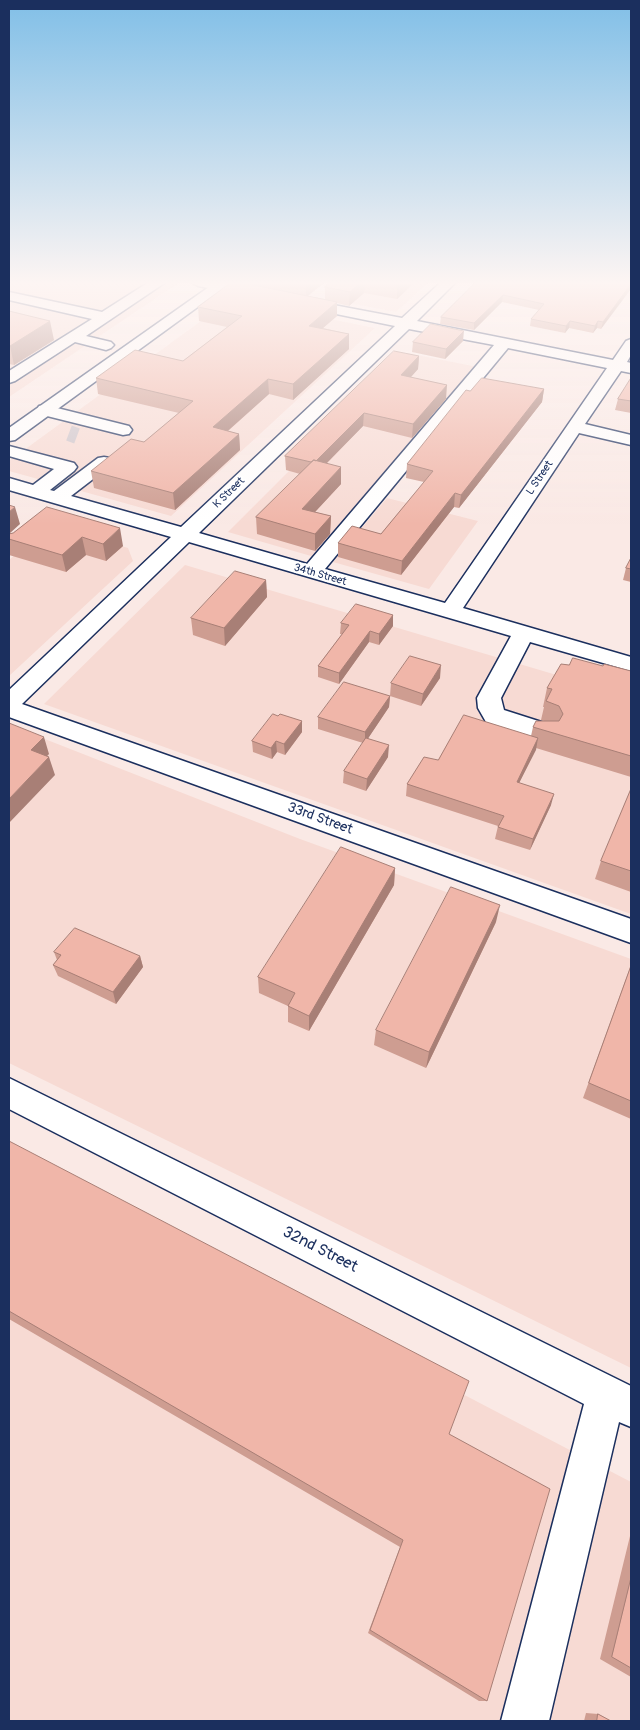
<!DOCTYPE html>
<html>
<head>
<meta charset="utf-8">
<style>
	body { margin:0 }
	#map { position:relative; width:640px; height:1730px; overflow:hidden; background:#fae9e5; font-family:Pangolin,sans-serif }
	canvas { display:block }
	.frame { position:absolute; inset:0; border:10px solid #1b2f5e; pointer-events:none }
</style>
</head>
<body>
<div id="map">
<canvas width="640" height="1730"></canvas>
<div class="frame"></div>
</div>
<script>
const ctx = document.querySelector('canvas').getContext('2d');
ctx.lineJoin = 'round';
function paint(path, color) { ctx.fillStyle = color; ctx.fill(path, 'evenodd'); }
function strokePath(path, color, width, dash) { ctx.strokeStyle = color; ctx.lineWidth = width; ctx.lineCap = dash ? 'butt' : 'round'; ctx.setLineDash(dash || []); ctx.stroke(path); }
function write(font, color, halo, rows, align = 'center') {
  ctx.font = font + ' Pangolin,sans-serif'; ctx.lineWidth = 4; ctx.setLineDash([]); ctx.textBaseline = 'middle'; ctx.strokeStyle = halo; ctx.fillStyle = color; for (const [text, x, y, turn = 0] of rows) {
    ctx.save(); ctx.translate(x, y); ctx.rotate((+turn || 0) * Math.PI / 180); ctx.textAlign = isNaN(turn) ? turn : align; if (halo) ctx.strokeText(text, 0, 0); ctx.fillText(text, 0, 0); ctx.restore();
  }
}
paint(new Path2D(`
	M9,282H180L9,397Z
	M348,282H429L396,312L327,299Z
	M231,299L375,328L171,516L9,471V461Z
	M407,353L483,368L318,558L228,532Z
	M387,498L478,521L429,589L333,562Z
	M50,525L128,548L133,561L9,676V560Z
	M185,565L631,697V914L44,704Z
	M9,725L300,839L631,959V1368L9,1063Z
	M9,1157L631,1482V1721H9Z`), '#f7dad3');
strokePath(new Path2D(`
	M69,433L77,436`), '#cdc4ca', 16, [16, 8]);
const minor = new Path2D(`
	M149,282H166L86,336L111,342L114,345L111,348L106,350L75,342L15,381L9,383V371L92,319L9,300V292L102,312Z
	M191,282H220L255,289L257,292L255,295L250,296L198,286Z
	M441,282H456L417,321L613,360L626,341L631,339V355L627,362L631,363V373L621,371L585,424L631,435V445L579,433L463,608L631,657V671L530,642L501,698L504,710L554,726L557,732L554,738C536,743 504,728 486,722L478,708L477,698L511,636L189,542L22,704L631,919V943L9,717V690L171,537L9,490V478L33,485L54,469L9,456V446L74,463L77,467L74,471L50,490L54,491L98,458L104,457L110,458L113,462L110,466L71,496L181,527L395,326L297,306L295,303L297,300L302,299L402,318ZM409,329L494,345L307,564L199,533ZM508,348L607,368L445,603L325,569Z
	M45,405L129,426L132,430L129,434L123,435L39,414L37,410L39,406Z
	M9,1078L631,1386V1427L619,1422L549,1721H501L584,1404L9,1109Z`);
const major = new Path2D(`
	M216,282H232L15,440L9,441V428Z`);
strokePath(minor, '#1b2f5e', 3);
strokePath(major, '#1b2f5e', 3);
paint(minor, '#fff');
paint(major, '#fff');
paint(new Path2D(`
	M247,282H325L308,296L325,299V287L331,282H415L397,299L364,293L349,306L337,303V316L323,328L349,334V349L293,400L269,394L228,431L239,434L240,450L175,510L94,488L91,471L144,442L179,413L98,394L96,378L183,361L227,327L199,321L198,307L247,284Z
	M476,282H631L601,329L597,328L593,333L569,328L565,333L530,326L531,319L539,310L502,302L474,330L440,324L441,317Z
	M9,311L54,340L14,365L9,364Z
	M463,341L445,359L412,352L413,342Z
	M419,356L418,369L411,377L446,399L412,438L363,426L327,463L341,484L315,512L331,516L330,534L315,551L257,534L256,517L300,474L286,470L285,456Z
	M631,378V413L615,410L618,399Z
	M544,389L542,402L459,508L454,507L401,575L338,557V543L381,534L424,482L406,478L407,464L470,391Z
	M47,507L123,546L106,561L86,555L66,572L9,555V534L13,533Z
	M631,558V582L623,580L626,568Z
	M266,580L267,597L225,646L193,635L191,618Z
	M393,615V626L379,645L369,642L339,684L318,677V666L342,634H340L341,623Z
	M569,665L603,666L631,671V777L536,748L519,783L551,805L530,850L495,839L498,826L406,796L407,784L438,760L531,736L533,727L544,721L541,720L544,707H543L547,688Z
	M440,678L421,706L390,696L391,683Z
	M390,696L389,707L368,738L388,757L366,791L343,783L344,771L363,743L318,729V717Z
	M278,716L302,721V732L285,755L277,752L272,759L253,752L252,741Z
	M631,789V892L595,879L601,861Z
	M395,868L394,885L309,1031L288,1022V1006L259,993L258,977Z
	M496,922L426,1068L374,1045L376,1030Z
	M54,952L140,956L143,967L116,1004L58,976L53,965L57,960Z
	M631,965V1119L583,1098Z
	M9,1141L449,1434L487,1701H479L368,1633L400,1547L9,1319Z
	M631,1532V1677L600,1659Z
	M586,1713L598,1714L611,1721H584Z`), '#ce9d91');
paint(new Path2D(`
	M308,282H325L306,297V283Z
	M361,282H365L364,293L349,306L350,292Z
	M401,282H415L397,299V285Z
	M631,284V289L601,329L603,322Z
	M503,295L502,302L474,330V323Z
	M337,302V316L309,340V326Z
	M50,321L54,340L14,365L10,346Z
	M570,321L569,328L565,333L566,326Z
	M598,321L597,328L593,333L595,326Z
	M464,331L463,341L445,359L446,349Z
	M349,334V349L293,400V384Z
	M419,356L418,369L400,389L401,375Z
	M268,379L269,394L214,443L213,427Z
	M447,385L446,399L412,438L413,424Z
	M544,389L542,402L459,508L461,495Z
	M364,413L363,426L313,477V463Z
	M239,434L240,450L175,510L173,493Z
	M341,467V484L302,526V509Z
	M455,493L454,507L401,575L402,561Z
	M15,507L20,524L9,534V512Z
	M331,516L330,534L315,551V534Z
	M120,528L123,546L106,561L103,544Z
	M82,537L86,555L66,572L62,555Z
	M266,580L267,597L225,646L224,628Z
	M393,615V626L379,645V634Z
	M370,631L369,642L339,684V673Z
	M441,665L440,678L421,706L423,694Z
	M390,696L389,707L365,743V732Z
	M302,721V732L285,755L284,744Z
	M44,737L49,754L36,768L31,750Z
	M538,738L536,750L514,793L517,782Z
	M276,741L277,752L272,759L271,748Z
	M389,745L388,757L366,791L367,779Z
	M49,757L55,775L9,823V799Z
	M554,794L551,805L530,850L533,839Z
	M395,868L394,885L309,1031V1016Z
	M500,905L496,922L426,1068L429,1052Z
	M140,956L143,967L116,1004L113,992Z`), '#a87f76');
const building = new Path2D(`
	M232,282H239L337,302L309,326L349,334L293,384L268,379L213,427L239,434L173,493L91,471L131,439L144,442L193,401L96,378L135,350L183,361L242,316L198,307Z
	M331,282H361L350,292L325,287Z
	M380,282H401L397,285Z
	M476,282H631V284L603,322L598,321L595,326L570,321L566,326L531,319L544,304L503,295L474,323L441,317Z
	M9,311L50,321L10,346L9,345Z
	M431,324L464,331L446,349L413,342Z
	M394,351L419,356L401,375L447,385L413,424L364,413L316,461L314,460L311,462L285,456Z
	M482,378L544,389L461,495L455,493L402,561L338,543L352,526L381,534L433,471L407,464L466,390L470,391Z
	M631,378V401L618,399Z
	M314,460L341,467L302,509L331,516L315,534L256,517Z
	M9,505L15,507L9,512Z
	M47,507L120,528L103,544L82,537L62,555L9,539V534L13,533Z
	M631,558V569L626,568Z
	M235,571L266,580L224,628L191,618Z
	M356,604L393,615L379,634L370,631L339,673L318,666L349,625L341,623Z
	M410,656L441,665L423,694L391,683Z
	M573,658L603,666L604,664L631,671V756L533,727L536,721H559L563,714L559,706L546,701L552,689L547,688L561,664L569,665Z
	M344,682L390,696L365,732L318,717Z
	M273,714L278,716L280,714L302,721L284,744L276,741L271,748L252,741Z
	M464,715L538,738L517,782L554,794L533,839L498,827L504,816L407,784L424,757L438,760Z
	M9,723L44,737L31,750L49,757L9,799Z
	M366,738L389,745L367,779L344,771Z
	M631,789V871L601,861Z
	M341,847L395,868L309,1016L288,1006L295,993L258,977Z
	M451,887L500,905L429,1052L376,1030Z
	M75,928L140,956L113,992L53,965L61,955L54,952Z
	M631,966V1101L589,1083Z
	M9,1141L469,1381L449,1434L550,1489L487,1701L370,1630L403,1540L9,1311Z
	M631,1578V1668L612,1657Z
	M598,1714L611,1721H597Z`);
paint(building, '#f0b6a9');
strokePath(building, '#a87f76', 1);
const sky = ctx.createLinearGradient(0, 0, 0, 524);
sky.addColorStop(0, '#81bfe7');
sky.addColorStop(0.54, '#fdf5f3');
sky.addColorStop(1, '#fdf5f300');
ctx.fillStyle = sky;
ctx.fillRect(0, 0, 640, 524);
write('11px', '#1b2f5e', '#fff', [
	["L Street",540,478,-56],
	["K Street",229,493,-44],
	["34th Street",320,575,16]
]);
write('14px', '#1b2f5e', '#fff', [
	["33rd Street",320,819,20]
]);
write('16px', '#1b2f5e', '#fff', [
	["32nd Street",320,1250,27]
]);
</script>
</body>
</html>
